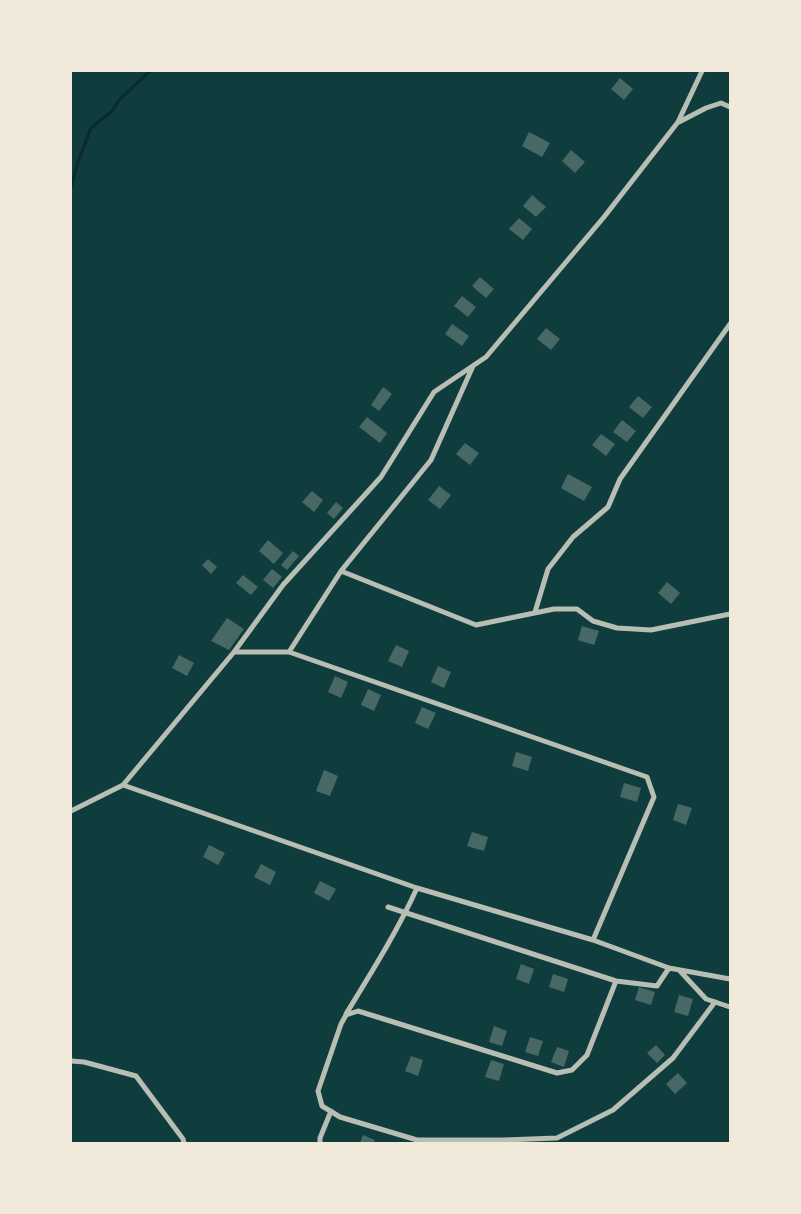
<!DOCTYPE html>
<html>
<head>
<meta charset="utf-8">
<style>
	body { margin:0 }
	#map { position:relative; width:801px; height:1214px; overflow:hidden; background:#0f3d3e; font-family:"PT Sans Narrow",sans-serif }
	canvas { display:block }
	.frame { position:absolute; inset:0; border:72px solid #f1e9da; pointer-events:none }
</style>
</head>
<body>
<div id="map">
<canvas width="801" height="1214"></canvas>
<div class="frame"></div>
</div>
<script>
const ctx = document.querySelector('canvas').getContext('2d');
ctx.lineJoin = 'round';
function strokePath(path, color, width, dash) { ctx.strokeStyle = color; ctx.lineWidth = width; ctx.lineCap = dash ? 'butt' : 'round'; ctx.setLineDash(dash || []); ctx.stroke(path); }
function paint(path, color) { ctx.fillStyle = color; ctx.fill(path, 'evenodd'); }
strokePath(new Path2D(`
	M71,187L78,162L91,128L112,111L120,99L149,72L153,71`), '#0a2a2b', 3);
paint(new Path2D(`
	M620,78L633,89L624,100L611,89Z
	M529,132L550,143L542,157L522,146Z
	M571,150L585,162L575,173L562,161Z
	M532,195L546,207L536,217L523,206Z
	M519,218L532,229L523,240L509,229Z
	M480,277L494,289L486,298L472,286Z
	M462,296L476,307L468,317L454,306Z
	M452,324L469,336L462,346L445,334Z
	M546,328L560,339L551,350L537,339Z
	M383,387L392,394L379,411L371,405Z
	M638,396L652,407L643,418L629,407Z
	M367,417L387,433L380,443L359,427Z
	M622,420L636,431L627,442L613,432Z
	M601,434L615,444L606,456L592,445Z
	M465,443L479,453L470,465L456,454Z
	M568,474L592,487L584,501L561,488Z
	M439,486L451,495L440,509L428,500Z
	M312,491L323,500L314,512L302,502Z
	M336,502L343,508L334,519L327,513Z
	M268,540L283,553L274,564L259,551Z
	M293,551L299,556L287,570L281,565Z
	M208,559L217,567L211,574L202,565Z
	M272,569L282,577L273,588L263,580Z
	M243,575L258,587L251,595L236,583Z
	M667,582L680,593L671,604L658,593Z
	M227,618L244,629L229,650L211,641Z
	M582,626L599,631L594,645L578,640Z
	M396,645L409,651L402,667L388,661Z
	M179,655L194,663L187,676L172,668Z
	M438,666L451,672L444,688L431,682Z
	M335,676L348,682L341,698L328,692Z
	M368,689L381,695L374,711L361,705Z
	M422,707L436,713L428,729L415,723Z
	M516,752L532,757L528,771L512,766Z
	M324,770L338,776L330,796L316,791Z
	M624,783L641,788L637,802L620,797Z
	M678,804L692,808L686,825L673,820Z
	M472,832L488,837L484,851L467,846Z
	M209,845L225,853L218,865L203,857Z
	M261,864L276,872L270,885L254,877Z
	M320,881L336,889L329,901L314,893Z
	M521,964L534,969L529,984L516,979Z
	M553,974L568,979L564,992L549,987Z
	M639,987L655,992L651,1005L635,1000Z
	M679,995L693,999L688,1016L674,1012Z
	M494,1026L507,1031L502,1046L489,1042Z
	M530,1037L543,1041L538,1056L525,1052Z
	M656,1045L665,1055L657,1063L647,1053Z
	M557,1047L569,1051L564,1067L551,1062Z
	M411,1056L423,1060L418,1076L405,1071Z
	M491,1060L504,1064L499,1081L485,1077Z
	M678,1073L687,1083L675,1094L666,1084Z
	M363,1135L375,1140L374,1143H360Z`), '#486865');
strokePath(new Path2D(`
	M679,122L706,108L721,103L730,107
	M341,571L476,625L554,609H577L593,621L617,628L651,630L730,614
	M535,612L548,569L573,537L608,507L620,479L730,324
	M234,652H289L647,777L654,797L593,940
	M289,652L341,571L431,460L473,366
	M123,785L417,888L593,940L669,968L730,979
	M71,811L123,785L234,652L283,585L381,477L434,392L486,357L604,217L678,122L702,71
	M388,907L616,981
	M669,968L657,986L616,981L587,1055L572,1070L557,1073L358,1011L346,1015L341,1024L318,1091L322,1106L340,1117L417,1140H504L557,1138L613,1110L673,1058L715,1002
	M680,971L706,999L730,1007
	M346,1014C371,973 397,932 417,888
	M71,1061L84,1062L136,1076L183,1139L184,1143
	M320,1143V1138L331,1111`), '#b8beb3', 5);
</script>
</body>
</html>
